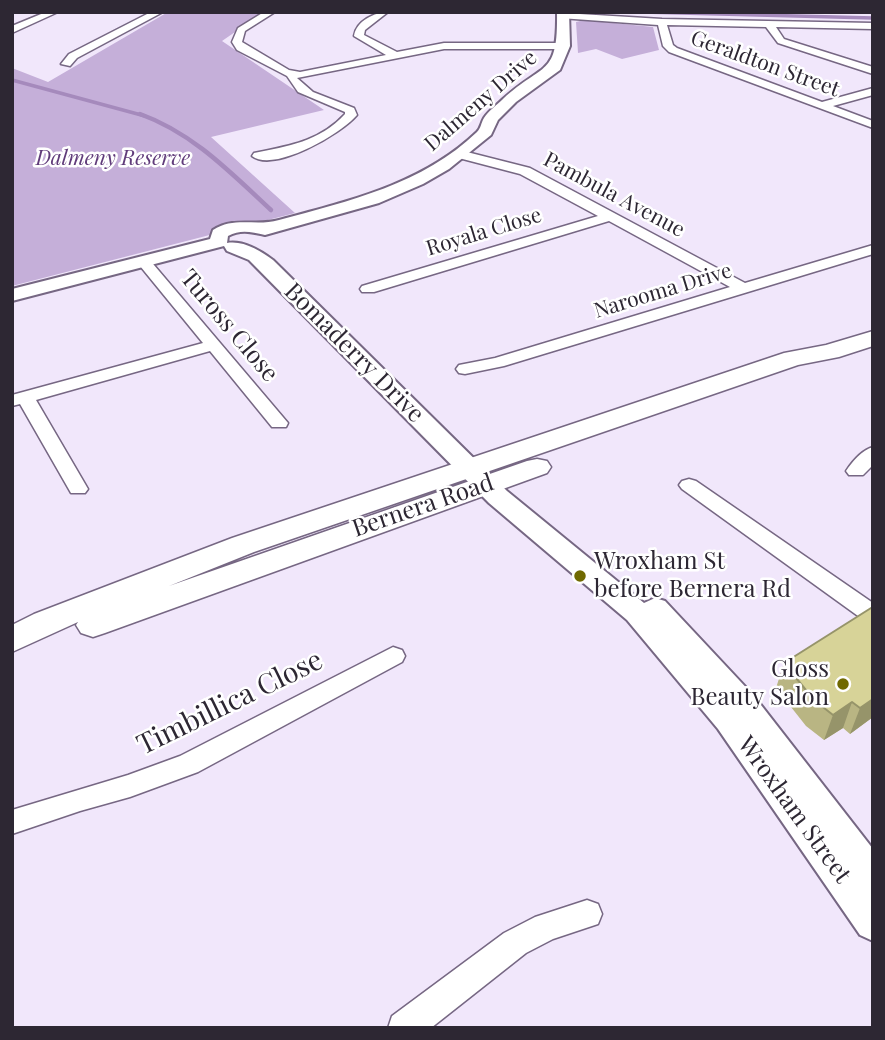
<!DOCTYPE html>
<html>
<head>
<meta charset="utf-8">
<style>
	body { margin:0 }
	#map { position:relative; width:885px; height:1040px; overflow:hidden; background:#f1e7fb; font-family:"Playfair Display",serif }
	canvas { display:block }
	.frame { position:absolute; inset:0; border:14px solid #2d2733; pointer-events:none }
</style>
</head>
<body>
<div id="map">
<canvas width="885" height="1040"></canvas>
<div class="frame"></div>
</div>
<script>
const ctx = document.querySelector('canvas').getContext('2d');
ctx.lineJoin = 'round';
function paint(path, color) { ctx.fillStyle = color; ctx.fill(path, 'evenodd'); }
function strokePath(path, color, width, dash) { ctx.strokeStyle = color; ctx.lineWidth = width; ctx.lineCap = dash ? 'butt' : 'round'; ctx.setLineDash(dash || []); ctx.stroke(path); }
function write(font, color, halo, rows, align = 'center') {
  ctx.font = font + ' "Playfair Display",serif'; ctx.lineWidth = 5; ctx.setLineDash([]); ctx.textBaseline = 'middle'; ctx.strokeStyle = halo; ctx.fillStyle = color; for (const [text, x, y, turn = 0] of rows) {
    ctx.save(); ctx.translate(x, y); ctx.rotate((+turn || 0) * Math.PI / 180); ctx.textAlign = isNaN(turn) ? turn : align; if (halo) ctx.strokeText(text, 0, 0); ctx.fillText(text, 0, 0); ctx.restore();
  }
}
paint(new Path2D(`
	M168,12H264L222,41L324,110L211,137L295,213L12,286V68L48,82Z
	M584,20L653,27L659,50L622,59L596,49L578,53L576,22Z`), '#c5afd9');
strokePath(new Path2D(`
	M642,12L873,18
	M12,80L145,116`), '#a58abc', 3.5);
strokePath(new Path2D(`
	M140,114C193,133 231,173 271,210`), '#a58abc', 4.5);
const minor = new Path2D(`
	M46,12H58L12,33V26Z
	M151,12H163L77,58L70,66L61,64L69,54Z
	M264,12H275L245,31L242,42L289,70L300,72L386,55L354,36C356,21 375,12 388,12L365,30L364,35L397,52L444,43H564L569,46L564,49H444L297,78L313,92L354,108L357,115C341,134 274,173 252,156L254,153C288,146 319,142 345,114V112L298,92L287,76L237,50L232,42L238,28Z
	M563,13L662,19L873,23V29L776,27L784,39L873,67V74L778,43L766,27L667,25L673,45L677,48L822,102L873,88V95L833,106L873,121V128L669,52L663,46L658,25L560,18V14Z
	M459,150L530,168L745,283L873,245V254L504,366L465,374L459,373L456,369L459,365L495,358L730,287L609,221L374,292H362L360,289L362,286L598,216L520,174L455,157L453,154Z
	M143,257L148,258L288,423L286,427H272L210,351L36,400L88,489L85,493H71L20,404L12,406V395L203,343L136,261Z
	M873,447V465L863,475H849L846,471C852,462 862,450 873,447Z
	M689,479L696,481L873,603V623L865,621L682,489L679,485L682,481Z
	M393,647L402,650L405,656L402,662L198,772L130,797L80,811L12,834V810L128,775L180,756Z
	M587,900L598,904L602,914L598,924L553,939L526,953L431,1028H388L392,1016L504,933L535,917Z`);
const tertiary = new Path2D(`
	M557,12H569L570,46L560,70L516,102L498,120L491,135L449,169L423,184L379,203L265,235C251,232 241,229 228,236L227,243C243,240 261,251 273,260L507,491L644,603L655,598L665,601L754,696L873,849V941L860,935L718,729L627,620L489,503L249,260L227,251L224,246L12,301V289L210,239L213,230C235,216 256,227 279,220C349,201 423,184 477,132C481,128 481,123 484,118C488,111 497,105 503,99C544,61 558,78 557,12Z`);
const secondary = new Path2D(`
	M873,331V346L839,357L798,365L254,552L169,586L527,461L537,459L547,461L551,467L547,473L105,633L93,637L81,633L76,625L78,622L12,652V625L34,614L232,538L784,353L826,345Z`);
strokePath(minor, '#766783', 3);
strokePath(tertiary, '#766783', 4);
strokePath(secondary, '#766783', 3);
paint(minor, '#fff');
paint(tertiary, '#fff');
paint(secondary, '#fff');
paint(new Path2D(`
	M873,608V717L850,734L843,728L824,740L806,726L776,688L784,663Z`), '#b9b583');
paint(new Path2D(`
	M873,699V717L850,734L860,708Z
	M852,702L843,728L824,740L833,715Z`), '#96946a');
const building = new Path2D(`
	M871,608H873V699L860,708L852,702L833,715L814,700L784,663Z`);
paint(building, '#d7d398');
strokePath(building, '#96946a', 2);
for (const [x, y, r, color] of [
	[580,576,7,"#706901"],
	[843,684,7,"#706901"]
]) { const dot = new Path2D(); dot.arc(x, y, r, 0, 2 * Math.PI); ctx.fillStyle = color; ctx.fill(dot); strokePath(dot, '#fff', 2.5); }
write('21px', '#2d2733', '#fff', [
	["Geraldton Street",765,64,20],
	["Dalmeny Drive",481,101,-41],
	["Pambula Avenue",614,195,28],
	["Royala Close",484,232,-17],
	["Narooma Drive",663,291,-17]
]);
write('italic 21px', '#603b7a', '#fff', [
	["Dalmeny Reserve",113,158]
]);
write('24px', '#2d2733', '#fff', [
	["Tuross Close",229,326,50],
	["Bomaderry Drive",354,353,45],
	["Bernera Road",423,506,-19],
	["Wroxham Street",794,810,54]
]);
write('24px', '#2d2733', '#fff', [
	["Wroxham St",594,562],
	["before Bernera Rd",594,590],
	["Gloss",829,670,"right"],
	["Beauty Salon",829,698,"right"]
], 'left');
write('28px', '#2d2733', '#fff', [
	["Timbillica Close",230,703,-26]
]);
</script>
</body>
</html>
